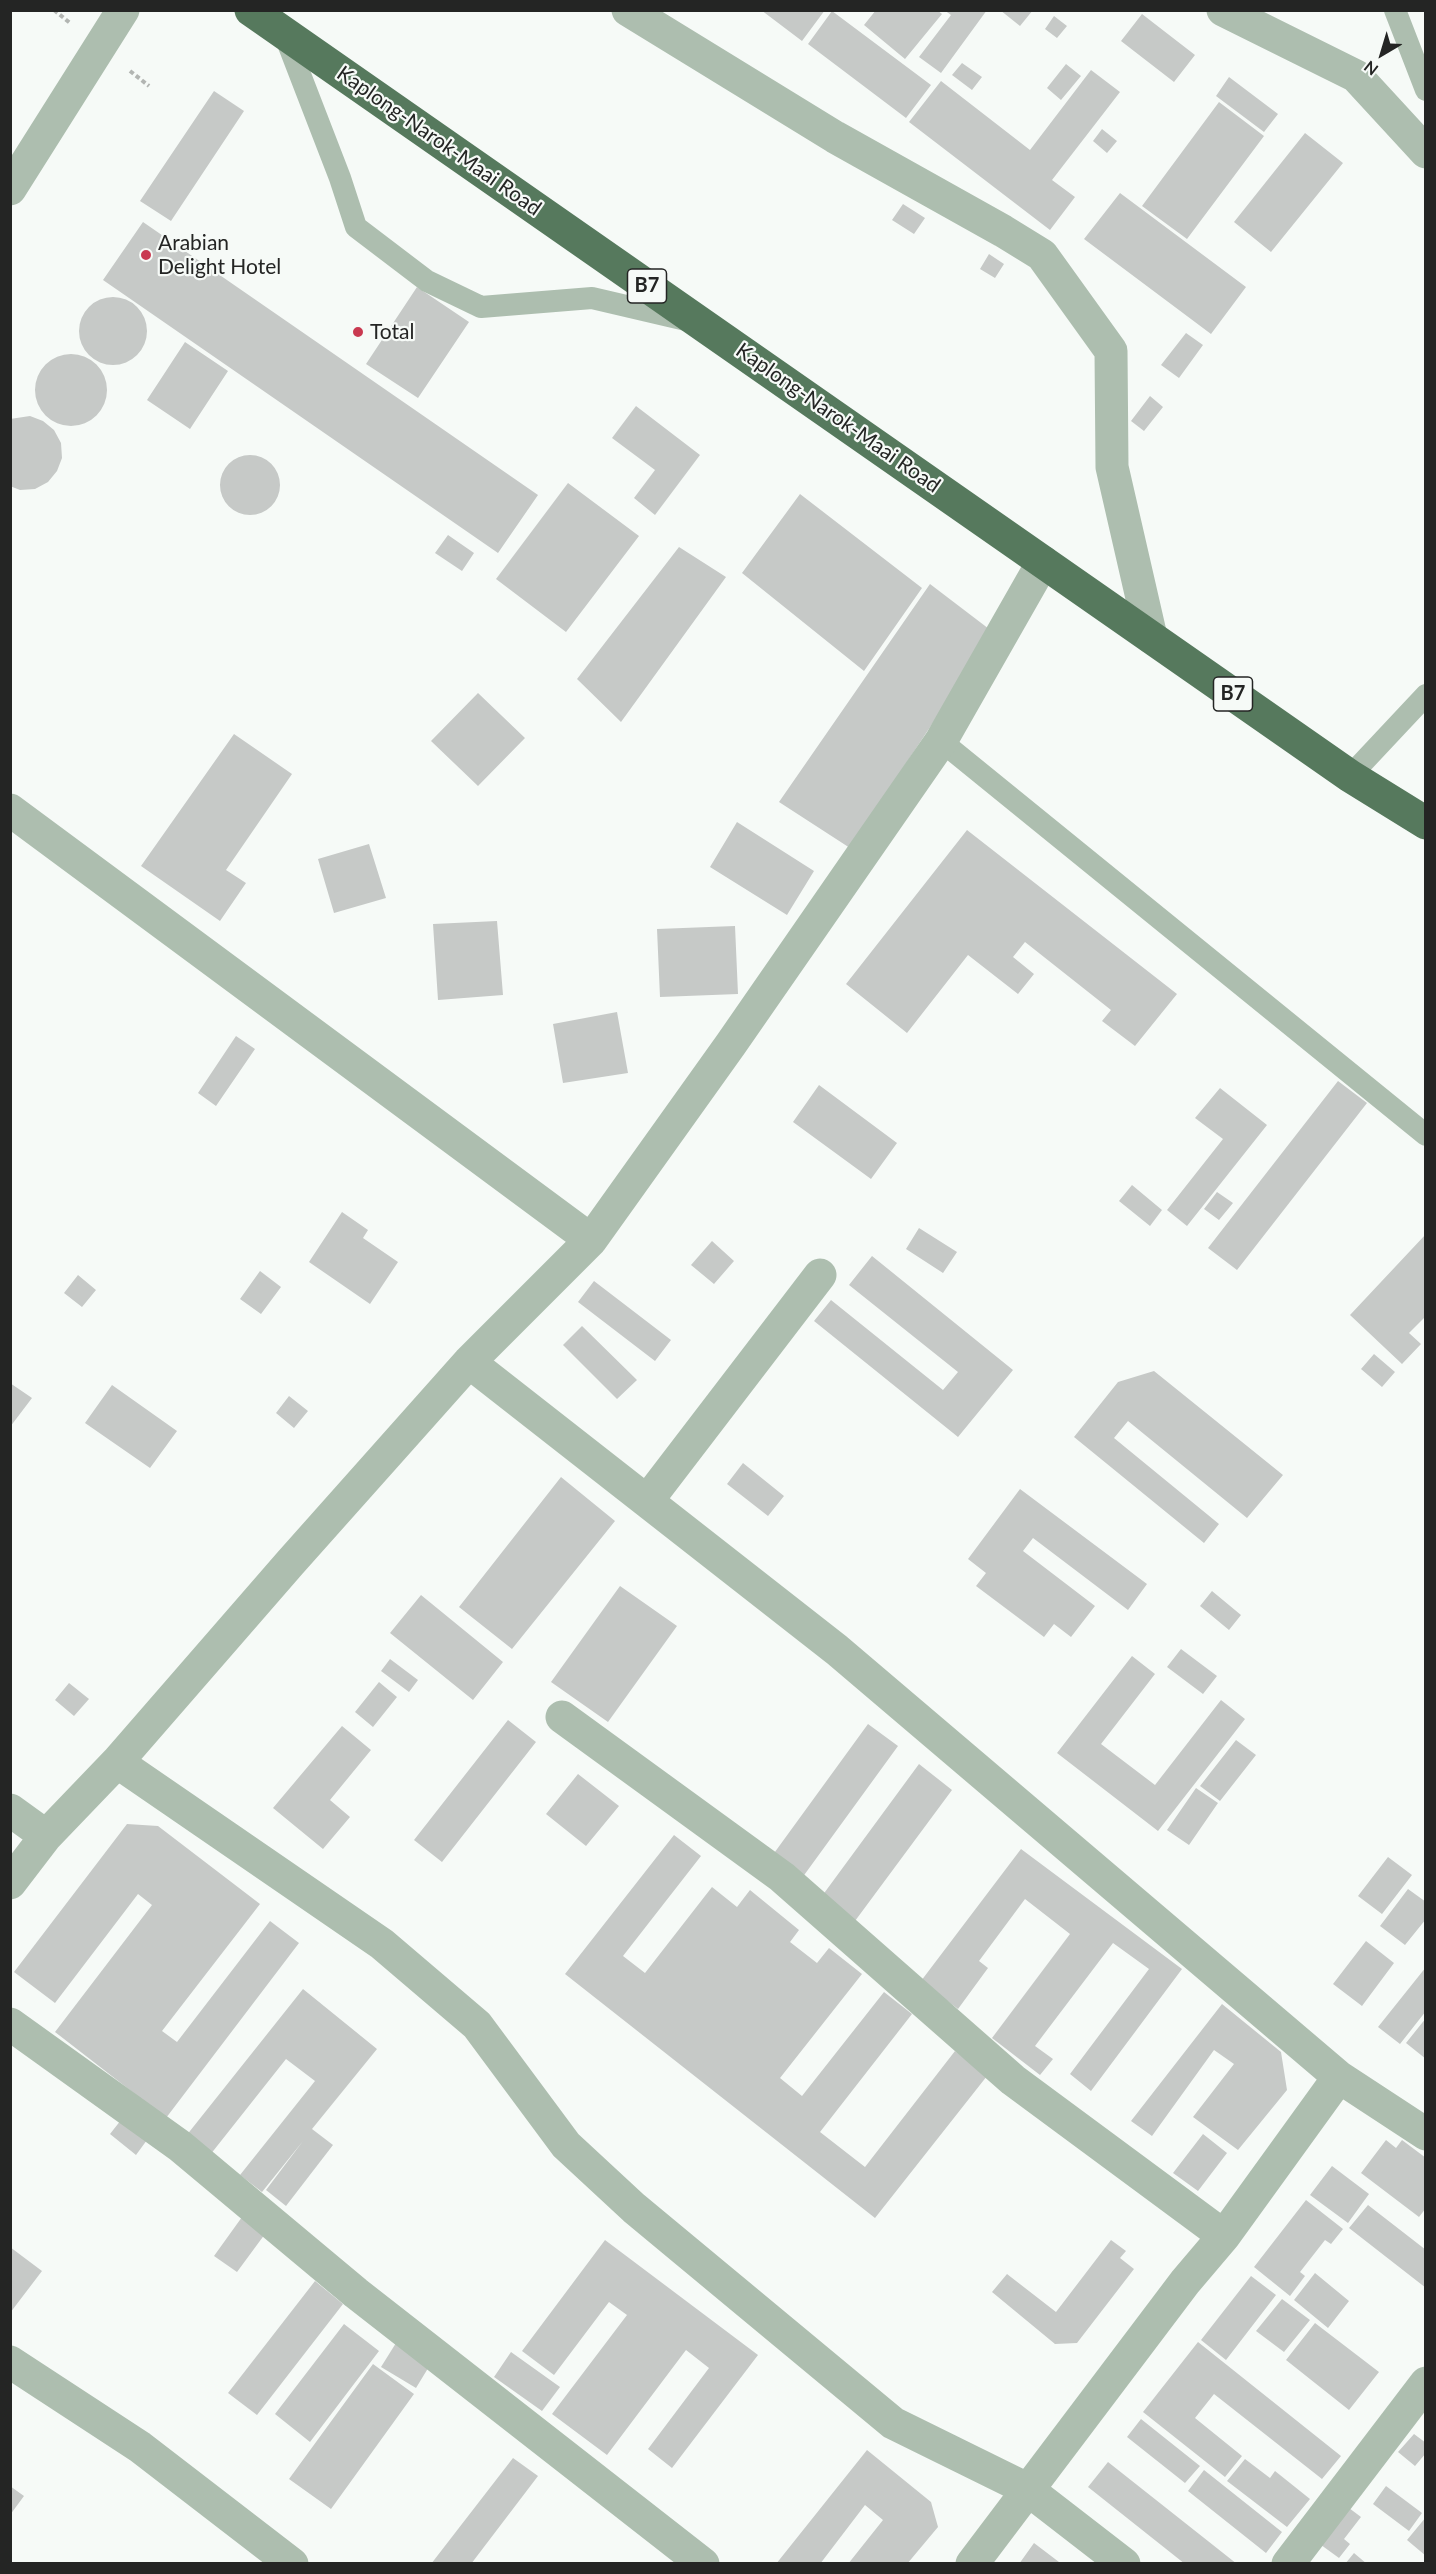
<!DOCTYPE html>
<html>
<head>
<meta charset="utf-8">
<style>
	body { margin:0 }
	#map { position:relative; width:1436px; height:2574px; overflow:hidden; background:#f6faf7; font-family:Lato,sans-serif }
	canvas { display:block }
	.frame { position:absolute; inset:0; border:12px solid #242524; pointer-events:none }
	.north { position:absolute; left:1352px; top:24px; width:60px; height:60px; -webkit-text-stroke:4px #f6faf7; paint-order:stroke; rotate:218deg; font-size:16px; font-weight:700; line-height:24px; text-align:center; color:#242524 }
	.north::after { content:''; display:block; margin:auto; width:21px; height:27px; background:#242524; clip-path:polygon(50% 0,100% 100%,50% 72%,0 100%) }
</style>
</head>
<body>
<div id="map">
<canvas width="1436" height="2574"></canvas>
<div class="frame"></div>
<div class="north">N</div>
</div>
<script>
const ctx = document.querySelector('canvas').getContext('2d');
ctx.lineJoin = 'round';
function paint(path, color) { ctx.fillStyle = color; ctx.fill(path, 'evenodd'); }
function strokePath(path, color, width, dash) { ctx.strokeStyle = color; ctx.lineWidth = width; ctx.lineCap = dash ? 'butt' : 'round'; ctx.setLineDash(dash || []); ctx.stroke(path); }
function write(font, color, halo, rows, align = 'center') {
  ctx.font = font + ' Lato,sans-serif'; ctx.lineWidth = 4.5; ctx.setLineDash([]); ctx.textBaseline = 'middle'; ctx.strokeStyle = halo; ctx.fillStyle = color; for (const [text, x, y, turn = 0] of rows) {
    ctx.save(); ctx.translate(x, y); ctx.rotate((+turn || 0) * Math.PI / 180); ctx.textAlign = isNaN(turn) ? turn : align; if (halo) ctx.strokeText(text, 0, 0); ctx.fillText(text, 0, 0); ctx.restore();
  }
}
paint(new Path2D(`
	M761,10H825L802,41Z
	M876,10H937L942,14L905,59L864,25Z
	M944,10H987L941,73L919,57L951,15Z
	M1000,10H1033L1020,26Z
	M832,11L931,85L906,118L808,44Z
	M1142,14L1195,55L1174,82L1121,41Z
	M1054,16L1067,26L1057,38L1045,29Z
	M962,63L982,77L972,90L952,75Z
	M1066,64L1081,76L1061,100L1047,88Z
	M1091,70L1120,92L1052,180L1075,197L1050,230L909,122L941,81L1030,150Z
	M1229,77L1278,114L1264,132L1216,96Z
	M214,91L244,111L171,221L140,201Z
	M1219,102L1264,136L1187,239L1142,206Z
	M1102,129L1117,141L1107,153L1093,141Z
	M1305,133L1343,163L1271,252L1234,222Z
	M1120,193L1246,287L1211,334L1084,239Z
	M903,204L925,218L914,234L892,220Z
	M143,222L538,495L498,553L103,280Z
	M989,254L1004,264L995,278L980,269Z
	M417,287L469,322L418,398L366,364Z
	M79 331a34 34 0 1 1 68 0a34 34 0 1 1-68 0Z
	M1186,333L1203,345L1179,378L1161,365Z
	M185,342L228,371L190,429L147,400Z
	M35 390a36 36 0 1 1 72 0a36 36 0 1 1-72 0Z
	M1150,396L1163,407L1144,431L1131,421Z
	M636,406L700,455L655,515L634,498L655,470L612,438Z
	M30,416L43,421L54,430L61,443L62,458L57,471L48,482L35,489L20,490L10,486V419Z
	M220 485a30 30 0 1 1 60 0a30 30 0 1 1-60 0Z
	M568,483L639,536L566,632L496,579Z
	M800,494L922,588L864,671L742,573Z
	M448,535L474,553L462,571L435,553Z
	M679,547L726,577L621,722L577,679Z
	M930,584L993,632L850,848L779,802Z
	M478,693L525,738L478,786L431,741Z
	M234,734L292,774L226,870L246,883L220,921L141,866Z
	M737,822L814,871L787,915L710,867Z
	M967,830L1177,994L1135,1046L1102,1021L1111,1010L1025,942L1013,957L1034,974L1018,994L968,955L907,1033L846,984Z
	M369,844L386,898L334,913L318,859Z
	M497,921L503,995L438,1000L433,924Z
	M735,926L738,994L660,997L657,929Z
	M617,1012L628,1073L563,1083L553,1024Z
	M236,1036L255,1049L216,1106L198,1093Z
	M1338,1081L1367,1103L1237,1270L1208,1248Z
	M819,1085L897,1143L871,1179L793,1122Z
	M1220,1088L1267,1125L1187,1226L1167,1210L1223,1139L1195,1118Z
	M1132,1185L1162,1210L1150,1226L1119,1201Z
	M1217,1192L1233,1203L1219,1220L1204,1209Z
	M342,1212L368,1230L363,1238L398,1262L370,1304L309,1262Z
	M919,1228L957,1252L943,1273L906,1249Z
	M1426,1234V1316L1409,1333L1421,1344L1402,1364L1350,1315Z
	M712,1241L734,1261L714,1284L691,1265Z
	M872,1256L1013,1370L958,1437L814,1321L831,1300L943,1390L958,1372L849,1285Z
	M260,1271L281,1287L261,1314L240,1299Z
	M78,1275L96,1290L82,1307L64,1293Z
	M594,1281L671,1340L655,1361L578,1302Z
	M582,1326L637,1380L617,1399L563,1345Z
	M1374,1354L1395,1372L1382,1387L1361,1369Z
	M1154,1371L1283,1475L1247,1518L1128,1421L1114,1438L1219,1524L1204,1543L1074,1437L1118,1382Z
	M10,1383L32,1398L10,1427Z
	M112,1385L177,1431L150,1468L85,1423Z
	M289,1396L308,1411L294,1428L276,1413Z
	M743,1463L784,1496L768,1516L727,1484Z
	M561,1477L615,1521L512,1649L459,1607Z
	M1020,1489L1147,1584L1128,1610L1033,1538L1023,1551L1095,1606L1071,1637L1054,1624L1044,1637L976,1586L986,1573L968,1559Z
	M620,1586L677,1626L608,1722L551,1682Z
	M1212,1591L1241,1615L1229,1630L1200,1606Z
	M421,1595L503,1662L473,1700L390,1633Z
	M1181,1649L1217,1676L1203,1694L1167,1667Z
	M1132,1656L1155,1674L1101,1744L1155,1785L1221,1700L1245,1719L1158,1831L1057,1753Z
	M390,1659L418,1680L409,1692L381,1671Z
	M379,1682L397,1697L373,1727L355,1712Z
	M69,1683L89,1699L74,1716L55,1700Z
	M508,1720L536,1742L442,1862L414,1840Z
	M868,1724L898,1746L802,1878L772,1856Z
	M342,1726L371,1750L330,1800L350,1817L323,1849L273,1808Z
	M1236,1740L1256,1755L1220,1801L1200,1786Z
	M919,1764L952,1790L855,1921L822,1896Z
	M578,1774L619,1806L586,1846L546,1814Z
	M1196,1788L1218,1803L1189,1845L1167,1830Z
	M127,1824L158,1826L260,1904L162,2031L177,2042L270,1921L299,1943L166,2118L55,2032L152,1905L138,1894L55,2003L14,1972Z
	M674,1835L701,1856L623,1956L645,1973L712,1887L737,1907L750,1890L799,1930L790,1942L817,1963L829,1948L862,1974L780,2078L802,2096L884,1992L912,2014L820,2132L865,2167L955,2051L987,2076L875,2218L565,1974Z
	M1021,1849L1182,1969L1091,2091L1070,2074L1149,1969L1113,1943L1035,2046L1053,2059L1040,2075L992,2038L1070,1934L1025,1899L979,1961L988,1968L958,2009L921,1981Z
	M1388,1857L1412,1875L1382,1914L1358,1896Z
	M1408,1889L1426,1902V1919L1405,1945L1380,1926Z
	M1366,1941L1394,1963L1362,2006L1333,1984Z
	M1426,1967V2011L1400,2044L1378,2027Z
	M303,1989L377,2049L312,2129L333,2145L286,2206L266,2190L303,2141L262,2192L240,2175L315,2081L286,2059L210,2155L186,2136Z
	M1222,2004L1281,2052L1287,2090L1238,2150L1193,2117L1234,2064L1214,2050L1152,2136L1131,2121Z
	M1426,2018V2059L1406,2043Z
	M121,2120L147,2140L136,2155L110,2134Z
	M1203,2134L1227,2153L1198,2191L1173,2173Z
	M1386,2140L1396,2148L1402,2140L1426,2158V2208L1419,2217L1361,2173Z
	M1332,2166L1369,2194L1348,2223L1310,2195Z
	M1306,2200L1343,2229L1331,2244L1325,2240L1300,2272L1305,2276L1290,2296L1254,2267Z
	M1368,2205L1426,2250V2288L1349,2228Z
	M242,2217L265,2234L237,2272L214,2256Z
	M605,2240L758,2355L672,2468L648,2449L709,2368L686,2350L607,2455L552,2414L627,2315L609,2302L554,2375L522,2351Z
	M1111,2240L1126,2251L1120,2258L1134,2269L1077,2343L1055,2344L992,2292L1007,2274L1056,2312Z
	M10,2247L42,2271L10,2313Z
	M1315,2273L1349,2301L1328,2328L1294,2300Z
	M1251,2276L1276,2295L1226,2360L1201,2340Z
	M315,2281L343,2304L257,2415L228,2393Z
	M1282,2299L1310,2320L1284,2352L1256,2331Z
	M1315,2323L1379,2372L1349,2410L1286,2360Z
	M344,2324L379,2351L310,2442L275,2414Z
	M1198,2342L1341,2456L1322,2479L1214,2394L1195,2418L1242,2456L1225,2477L1143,2412Z
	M396,2343L430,2365L416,2388L381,2367Z
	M511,2352L560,2387L542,2411L494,2377Z
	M373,2364L414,2394L331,2509L289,2479Z
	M1141,2419L1200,2466L1185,2483L1127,2437Z
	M1414,2434L1426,2443V2453L1415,2466L1398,2452Z
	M867,2450L931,2502L938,2527L907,2564H848L883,2520L865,2505L820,2564H776Z
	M513,2458L538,2476L471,2564H431Z
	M1245,2459L1270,2478L1275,2471L1310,2499L1287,2527L1227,2481Z
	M1108,2462L1237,2564H1185L1088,2487Z
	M1204,2470L1282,2532L1266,2553L1188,2491Z
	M10,2486L24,2496L10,2515Z
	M1386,2486L1422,2513L1409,2531L1373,2504Z
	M1345,2505L1361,2517L1344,2539L1350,2544L1339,2558L1317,2542Z
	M1426,2517V2556L1407,2540Z
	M1034,2543L1059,2562L1057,2564H1019Z
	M1354,2553L1367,2564H1345Z`), '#c6c9c7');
strokePath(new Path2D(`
	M54,10L70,23
	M130,71L149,86`), '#b2b5b2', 4, [4.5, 3]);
strokePath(new Path2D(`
	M1395,10L1426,90
	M284,33L340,178L356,227L427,281L481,307L592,298L686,320
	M941,741L1426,1135
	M1350,776L1426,695`), '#adbeaf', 22);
strokePath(new Path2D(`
	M628,10L835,137L1003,231L1042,255L1111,351L1112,467L1151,637
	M1223,10L1356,76L1426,152
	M10,189L123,10
	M10,810L591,1240
	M469,1362L837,1650L1339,2077L1426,2134
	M647,1501L820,1275
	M562,1717L782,1877L1013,2080L1224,2236
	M117,1762L382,1944L477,2025L566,2145L634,2208L893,2423L1027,2489L1124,2564
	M10,1810L46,1836
	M10,1883L46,1836L117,1762L290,1563L469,1362L591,1240L731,1044L941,741L1043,562
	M10,2024L180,2146L356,2293L703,2564
	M10,2362L140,2447L292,2564
	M972,2564L1185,2282L1224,2236L1339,2077
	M1288,2564L1426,2383`), '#adbeaf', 33);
strokePath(new Path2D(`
	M251,10L1350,776L1426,823`), '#56795d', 33);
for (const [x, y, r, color] of [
	[146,255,6,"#c93950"],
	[358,332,6,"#c93950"]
]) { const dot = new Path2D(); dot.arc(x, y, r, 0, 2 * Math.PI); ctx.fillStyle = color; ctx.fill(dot); strokePath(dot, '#f6faf7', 2); }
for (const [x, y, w] of [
	[647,286,39],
	[1233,694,39]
]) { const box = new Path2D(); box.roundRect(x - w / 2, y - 17, w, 34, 4.5); ctx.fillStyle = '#f6faf7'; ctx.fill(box); strokePath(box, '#242524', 1.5); }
write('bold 20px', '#242524', null, [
	["B7",647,286],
	["B7",1233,694]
]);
write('21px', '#242524', '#f6faf7', [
	["Kaplong-Narok-Maai Road",439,141,35],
	["Kaplong-Narok-Maai Road",838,418,35]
]);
write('21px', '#242524', '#f6faf7', [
	["Arabian",158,243],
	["Delight Hotel",158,267],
	["Total",370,332]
], 'left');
</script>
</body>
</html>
